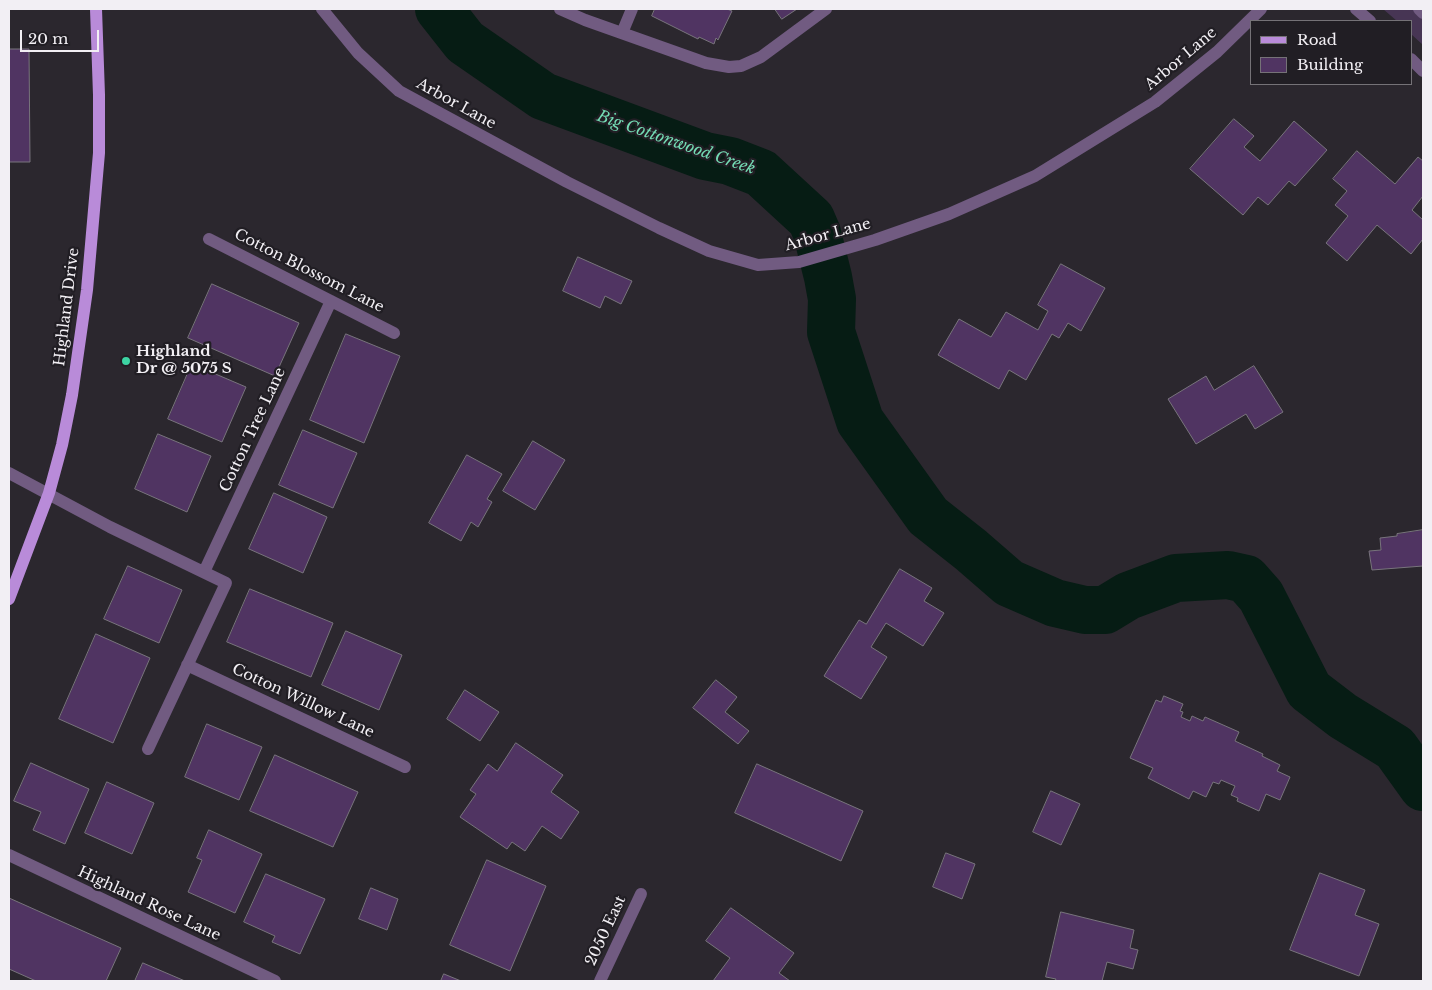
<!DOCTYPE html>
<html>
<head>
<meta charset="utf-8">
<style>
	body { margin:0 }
	#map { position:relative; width:1432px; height:990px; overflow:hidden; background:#2b272e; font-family:"Libre Baskerville",serif }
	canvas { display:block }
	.frame { position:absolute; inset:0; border:10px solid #f2eff4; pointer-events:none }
	.legend { position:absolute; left:1250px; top:20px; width:162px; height:65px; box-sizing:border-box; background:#211e24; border:1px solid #757277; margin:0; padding:6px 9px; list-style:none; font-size:15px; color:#f2eff4 }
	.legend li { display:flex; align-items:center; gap:10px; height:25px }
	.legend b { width:25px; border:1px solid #757277 }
	.scale { position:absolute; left:20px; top:30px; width:79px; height:22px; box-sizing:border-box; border:2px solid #f2eff4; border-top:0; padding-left:6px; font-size:15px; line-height:18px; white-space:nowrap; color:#f2eff4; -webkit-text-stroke:4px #211e24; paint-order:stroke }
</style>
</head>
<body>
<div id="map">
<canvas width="1432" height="990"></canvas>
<div class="frame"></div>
<ul class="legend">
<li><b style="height:6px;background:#b98bd9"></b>Road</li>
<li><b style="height:14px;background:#503462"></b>Building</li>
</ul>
<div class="scale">20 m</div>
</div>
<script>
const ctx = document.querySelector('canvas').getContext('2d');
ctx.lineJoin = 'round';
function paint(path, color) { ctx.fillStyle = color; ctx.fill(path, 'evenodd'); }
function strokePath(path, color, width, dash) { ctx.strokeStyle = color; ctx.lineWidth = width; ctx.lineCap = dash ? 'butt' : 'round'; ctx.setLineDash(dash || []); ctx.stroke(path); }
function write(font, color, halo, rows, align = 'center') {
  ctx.font = font + ' "Libre Baskerville",serif'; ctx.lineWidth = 4.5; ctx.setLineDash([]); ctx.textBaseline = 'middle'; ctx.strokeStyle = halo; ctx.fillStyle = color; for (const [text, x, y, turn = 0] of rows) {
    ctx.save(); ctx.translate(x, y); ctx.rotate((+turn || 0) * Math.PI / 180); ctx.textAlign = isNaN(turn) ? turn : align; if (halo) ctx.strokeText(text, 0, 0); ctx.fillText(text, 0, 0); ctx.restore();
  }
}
paint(new Path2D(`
	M1383,9H1423V45L1411,34V21H1397Z`), '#473554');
strokePath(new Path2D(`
	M439,9L465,42L543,96L705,156L730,161L761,173L811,219L817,233L828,277L832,299L831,332L860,421L928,516L971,550L1009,583L1055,603L1085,610H1105L1128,596L1176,578L1228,575L1246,579L1261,596L1309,690L1343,716L1395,748L1423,787`), '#061c14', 48);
const building = new Path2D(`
	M655,9H727L732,11L718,40L716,38L714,44L699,37L698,39L652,16Z
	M775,9H797L782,19Z
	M9,49H29L30,162H9Z
	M1234,119L1254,136L1244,147L1260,161L1294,121L1327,150L1295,186L1289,181L1268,205L1258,197L1243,215L1190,169Z
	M1357,151L1395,184L1418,157L1423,161V196L1412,210L1423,220V239L1411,254L1377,225L1347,261L1326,243L1348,216L1335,205L1347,191L1333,179Z
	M578,257L632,281L621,304L605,296L600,308L563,291Z
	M1061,264L1105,288L1081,331L1068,323L1059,338L1052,334L1026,380L1009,370L999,389L938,355L959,319L991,337L1006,312L1038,330L1048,311L1038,305Z
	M212,284L299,323L275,376L188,338Z
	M346,334L400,356L364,443L310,420Z
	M192,364L246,387L222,442L168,419Z
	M1254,366L1283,412L1255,429L1246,414L1196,444L1168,399L1206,376L1214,390Z
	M303,430L357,453L333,508L279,485Z
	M158,434L211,456L187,512L135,489Z
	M533,441L565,460L535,510L503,491Z
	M467,455L502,474L487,499L492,502L478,527L471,522L461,541L429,523Z
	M274,493L327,517L303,573L249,549Z
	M1423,530V566L1372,570L1369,551L1381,550L1380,538L1397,536V534Z
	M128,566L182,590L159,643L104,619Z
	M900,569L932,588L924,601L944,613L923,646L886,623L871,647L887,657L861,699L824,676L859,620L866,624Z
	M250,589L333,623L311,677L227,642Z
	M346,631L402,655L379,710L322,685Z
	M96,634L150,658L113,743L59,719Z
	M716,680L737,697L725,712L749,731L738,744L693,708Z
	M465,690L499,712L480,741L447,719Z
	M1164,696L1183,704L1180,711L1183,712L1181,717L1190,721L1192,716L1203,721L1205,717L1239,732L1235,741L1263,754L1262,756L1280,765L1277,771L1290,777L1280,800L1266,794L1259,811L1237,801L1238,798L1231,795L1235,786L1221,780L1219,784L1213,782L1206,797L1193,791L1189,799L1148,778L1153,768L1130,758L1156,700L1161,702Z
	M207,724L262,747L239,800L185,777Z
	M516,743L563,775L551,792L579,812L561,839L542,826L525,851L512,842L507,849L460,817L476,794L470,790L488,764L497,771Z
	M275,755L358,792L333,847L250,811Z
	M31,763L89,789L65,844L33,830L41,812L14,801Z
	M757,764L863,811L841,861L735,813Z
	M107,782L154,803L132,854L85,833Z
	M1051,791L1080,804L1061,845L1033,832Z
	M209,830L262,854L235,913L188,892L202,860L197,858Z
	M946,853L975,864L962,899L933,887Z
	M487,860L546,886L510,971L450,945Z
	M1320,873L1365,890L1355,915L1379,924L1359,976L1290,950Z
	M266,874L325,899L300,954L272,942L275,936L244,922Z
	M371,888L398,899L387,930L359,919Z
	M9,898L121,948L106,981H36L9,969Z
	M731,908L794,953L779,973L790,981H713L730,958L706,941Z
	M1061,912L1134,930L1130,948L1138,950L1133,969L1107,962L1102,981H1055L1056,979L1046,977Z
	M143,963L185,981H135Z
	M444,974L461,981H441Z`);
paint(building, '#503462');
strokePath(building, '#78747c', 1);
strokePath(new Path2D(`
	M322,9L358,53L399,91L567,182L659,228L709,251L758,265L799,262L875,240L949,214L1035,176L1155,102L1217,52L1261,9
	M560,9L585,20L706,63L729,67L741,66L761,57L826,9
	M1356,9L1370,21
	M1419,9L1423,13
	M622,33L632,9
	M1411,59L1423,71
	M209,239L394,333
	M9,473L110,527L226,583L148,749
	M204,572L331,301
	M187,665L405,767
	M9,855L275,981
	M600,981L641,894`), '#715b81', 12);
strokePath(new Path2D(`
	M9,599L49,493L62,445L72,395L87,290L99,153V95L96,9`), '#b98bd9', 12);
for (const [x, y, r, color] of [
	[126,361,5,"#3dd4a3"]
]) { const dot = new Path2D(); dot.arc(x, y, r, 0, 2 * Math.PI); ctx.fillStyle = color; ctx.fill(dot); strokePath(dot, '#211e24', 2); }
write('15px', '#f2eff4', '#211e24', [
	["Arbor Lane",1181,59,-40],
	["Arbor Lane",456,104,29],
	["Arbor Lane",828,235,-15],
	["Cotton Blossom Lane",309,271,27],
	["Highland Drive",67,307,-83],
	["Cotton Tree Lane",253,430,-65],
	["Cotton Willow Lane",303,701,25],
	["Highland Rose Lane",149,904,25],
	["2050 East",606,931,-65]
]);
write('bold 15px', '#f2eff4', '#211e24', [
	["Highland",136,352],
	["Dr @ 5075 S",136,369]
], 'left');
write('italic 16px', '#74dbb4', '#211e24', [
	["Big Cottonwood Creek",676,143,19]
]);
</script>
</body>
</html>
